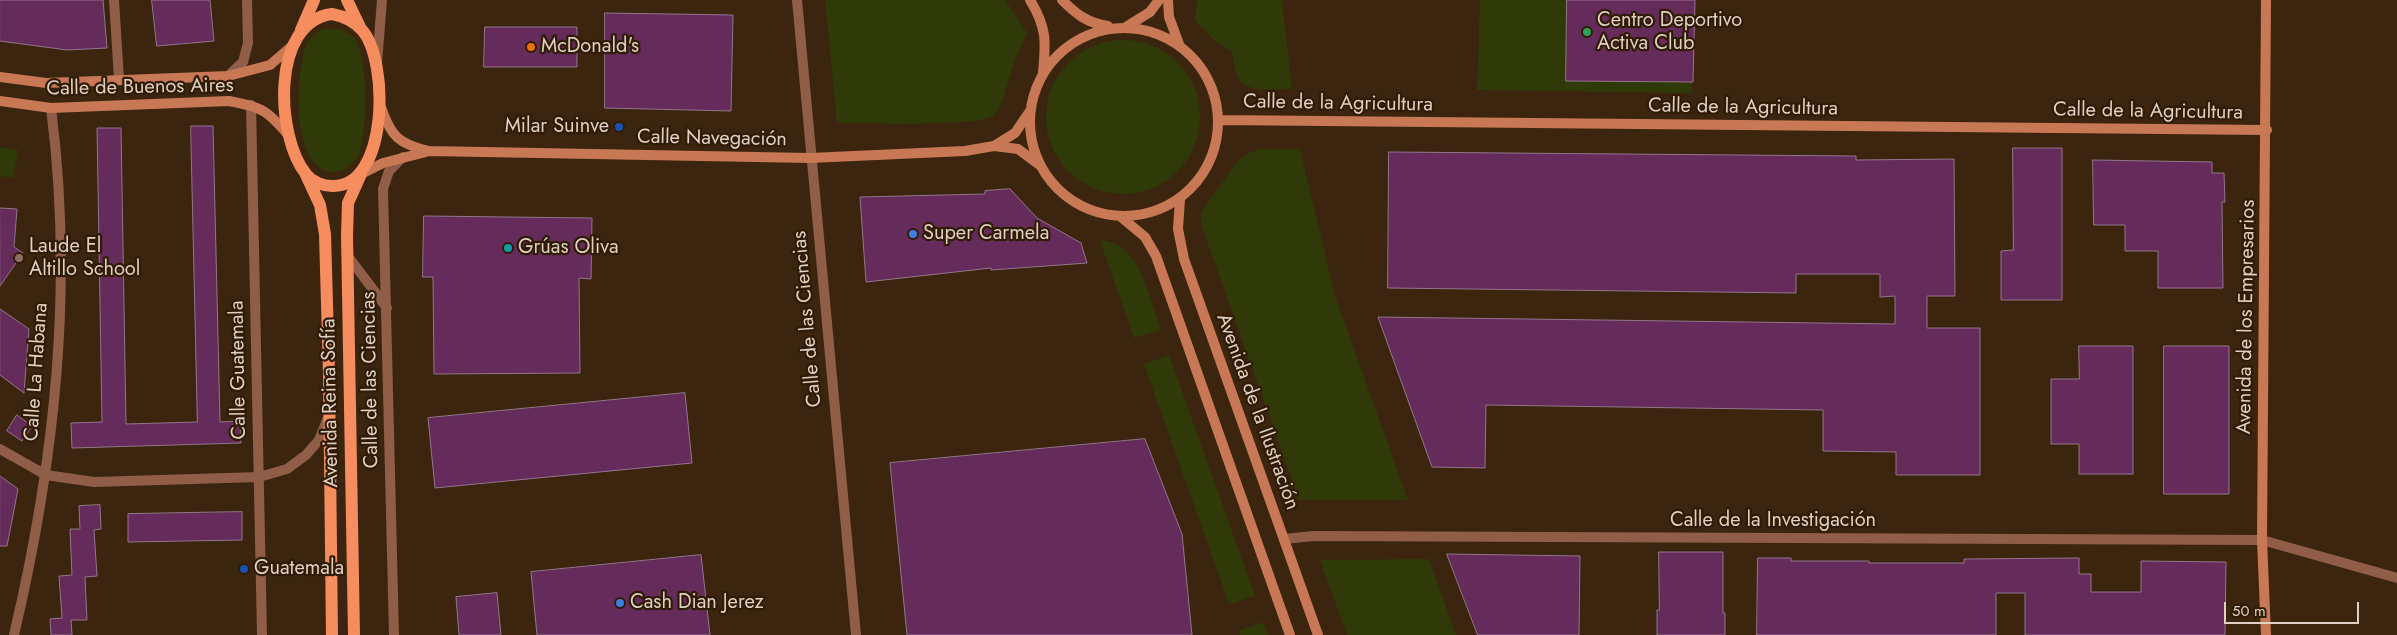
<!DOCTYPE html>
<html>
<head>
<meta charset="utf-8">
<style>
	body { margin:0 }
	#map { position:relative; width:2397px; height:635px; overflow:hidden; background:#3b250e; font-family:Jost,sans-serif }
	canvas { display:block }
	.scale { position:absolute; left:2224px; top:602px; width:135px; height:22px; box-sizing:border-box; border:2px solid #dfd0c3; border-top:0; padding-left:6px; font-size:15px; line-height:18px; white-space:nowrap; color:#dfd0c3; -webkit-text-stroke:4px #301b05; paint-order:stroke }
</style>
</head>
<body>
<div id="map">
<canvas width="2397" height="635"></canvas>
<div class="scale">50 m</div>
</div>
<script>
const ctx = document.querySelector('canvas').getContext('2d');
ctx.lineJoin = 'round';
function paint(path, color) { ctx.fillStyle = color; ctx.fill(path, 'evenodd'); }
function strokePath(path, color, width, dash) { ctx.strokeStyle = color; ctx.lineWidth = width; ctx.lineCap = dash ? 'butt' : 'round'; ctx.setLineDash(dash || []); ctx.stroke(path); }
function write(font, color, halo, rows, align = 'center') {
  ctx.font = font + ' Jost,sans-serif'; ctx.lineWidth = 4.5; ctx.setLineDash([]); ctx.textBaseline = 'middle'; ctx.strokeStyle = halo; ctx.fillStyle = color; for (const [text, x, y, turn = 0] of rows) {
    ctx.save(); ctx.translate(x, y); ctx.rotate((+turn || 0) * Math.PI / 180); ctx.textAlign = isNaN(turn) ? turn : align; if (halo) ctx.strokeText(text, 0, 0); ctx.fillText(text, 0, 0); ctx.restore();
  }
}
paint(new Path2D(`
	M825,0H1005L1027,33C1022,45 1016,57 1012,69C1007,83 1004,104 994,115C983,127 860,123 837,123Z
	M1197,0H1282L1292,89C1276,88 1249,94 1239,79C1235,72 1234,60 1232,52L1215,41L1195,20Z
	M1480,0H1695L1692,93L1477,90Z
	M327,28C337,29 345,30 352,36C369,50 368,136 359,154C354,163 346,171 336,172C290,177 295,70 307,44C311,35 319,31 327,28Z
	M1046 117a77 77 0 1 1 154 0a77 77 0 1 1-154 0Z
	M0,147L18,150L13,178L0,176Z
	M1261,149H1300L1335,296L1408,500H1299L1201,224V212L1238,161L1249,153Z
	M1100,240C1141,243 1149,297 1161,330L1134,338Z
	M1169,355L1255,596L1229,604L1144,364Z
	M1429,559L1456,635H1347L1320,560Z
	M1263,622L1268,635H1240L1238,631Z`), '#303a08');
const building = new Path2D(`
	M0,0H103L107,48L67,50L0,41Z
	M152,0H210L214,41L157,46Z
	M1567,0H1695L1693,82L1566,81Z
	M605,13L733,15L731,111L605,108Z
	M485,27H577V67H484Z
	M191,126H213L220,422L240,421L241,443L72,448L71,423L102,422L97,128H121L126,424L197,422Z
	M2013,148H2062V300H2001V251L2013,250Z
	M1389,152L1856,156V160L1954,159L1955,296H1927V328H1980V475H1896V452L1823,451V410L1486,405L1485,468L1432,467L1378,317L1895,324V296L1880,297V274H1796V293L1388,288Z
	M2093,160L2212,162V173H2224L2225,202H2222L2223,288H2158V251H2125V225H2094Z
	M1010,189L1037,218L1081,243L1087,263L991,270V268L866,282L860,197L985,194V191Z
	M0,208L17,209L14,247L23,253L0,286Z
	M424,216L592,218L591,279L579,278L580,373L434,374L433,277H423Z
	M0,309L29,329L24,393L0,375Z
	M2079,346H2133V474H2079V444H2051V379H2079Z
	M2164,346H2229V494H2164Z
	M685,393L692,463L435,488L428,418Z
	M17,415L32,426L22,441L7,431Z
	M1145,439L1182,534L1192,635H907L890,463Z
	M0,476L18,489L7,546H0Z
	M100,505L101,529L94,530L97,576L85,577L87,620H71L72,635H51L50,619L62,618L59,576L72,575L70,529H80L79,506Z
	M242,512V540L128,542V514Z
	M1659,552H1723V613H1725V635H1657V610H1659Z
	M1447,554L1580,556L1579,635H1478Z
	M701,555L710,635H537L531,572Z
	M1758,558H1791V561H1869V563H1964V559L2079,558V574H2091V592H2141V561L2226,562L2225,635H2025V593H1996V635H1757Z
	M497,593L501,635H459L456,597Z`);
paint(building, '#652b5a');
strokePath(building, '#93768c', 1);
strokePath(new Path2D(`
	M114,0L119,79
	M797,0L856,635
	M377,63L382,0
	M228,76L243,62L248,43L247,0
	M251,105L262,635
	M347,255L387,308
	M0,449L46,475L94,482L259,477L287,469L306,455L319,440L328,418
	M1284,539L1313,536L2262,540L2397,578
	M14,635C55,461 74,286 51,108
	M394,635L383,189L389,171L403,157`), '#905d48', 10);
strokePath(new Path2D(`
	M1030,0C1047,28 1046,41 1043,73
	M1062,0C1076,14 1087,23 1108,26
	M1168,0L1169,17L1179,44
	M1126,27L1150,12L1159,0
	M1030 122a94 94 0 1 1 188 0a94 94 0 1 1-188 0Z
	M0,77L46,83L228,76L270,65L292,46
	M0,101L51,108L229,101C263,107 268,111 290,137
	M381,107C391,137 399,144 429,151L810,158L965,151L994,146L1018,149L1041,166
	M1219,120L2267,130
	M994,146L1015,133L1030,111
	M361,174L383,163L426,152
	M1180,199L1178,229L1184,259L1318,635
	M1121,217L1145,237L1156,256L1290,635
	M2266,635L2262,540L2266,0`), '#c97855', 10);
strokePath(new Path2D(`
	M347,0L360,27
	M332,14C343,16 354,21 362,30C389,60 389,188 332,186C323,186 312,182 306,174C276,137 270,22 332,14Z
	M301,30L314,0
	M306,175L320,205L325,234L329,374L332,635
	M354,635L347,236L348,203L361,174`), '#f58d5f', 12);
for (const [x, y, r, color] of [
	[1587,32,5,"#2e9e5b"],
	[531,47,5,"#e8710a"],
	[619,127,5,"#1a4fb4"],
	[913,234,5,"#3f7fe0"],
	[508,248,5,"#0f9aa8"],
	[19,258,5,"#8d6e63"],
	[244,569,5,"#1a4fb4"],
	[620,603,5,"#3f7fe0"]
]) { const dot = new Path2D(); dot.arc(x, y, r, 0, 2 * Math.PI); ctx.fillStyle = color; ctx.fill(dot); strokePath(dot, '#301b05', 2); }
write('20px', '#dfd0c3', '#301b05', [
	["Centro Deportivo",1597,21],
	["Activa Club",1597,44],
	["McDonald's",541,47],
	["Milar Suinve",609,127,"right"],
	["Super Carmela",923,234],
	["Laude El",29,247],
	["Altillo School",29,270],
	["Grúas Oliva",518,248],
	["Guatemala",254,569],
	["Cash Dian Jerez",630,603]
], 'left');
write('20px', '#dfd0c3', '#301b05', [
	["Calle de Buenos Aires",140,88,-1],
	["Calle de la Agricultura",1338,104,1],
	["Calle de la Agricultura",1743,108,1],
	["Calle de la Agricultura",2148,112,1],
	["Calle Navegación",712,139,1],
	["Avenida de los Empresarios",2247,317,-89],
	["Calle de las Ciencias",808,319,-95],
	["Calle Guatemala",239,370,-91],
	["Calle La Habana",37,372,-86],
	["Calle de las Ciencias",371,380,-91],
	["Avenida Reina Sofía",331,403,-91],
	["Avenida de la Ilustración",1257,412,70],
	["Calle de la Investigación",1773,521]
]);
</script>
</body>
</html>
